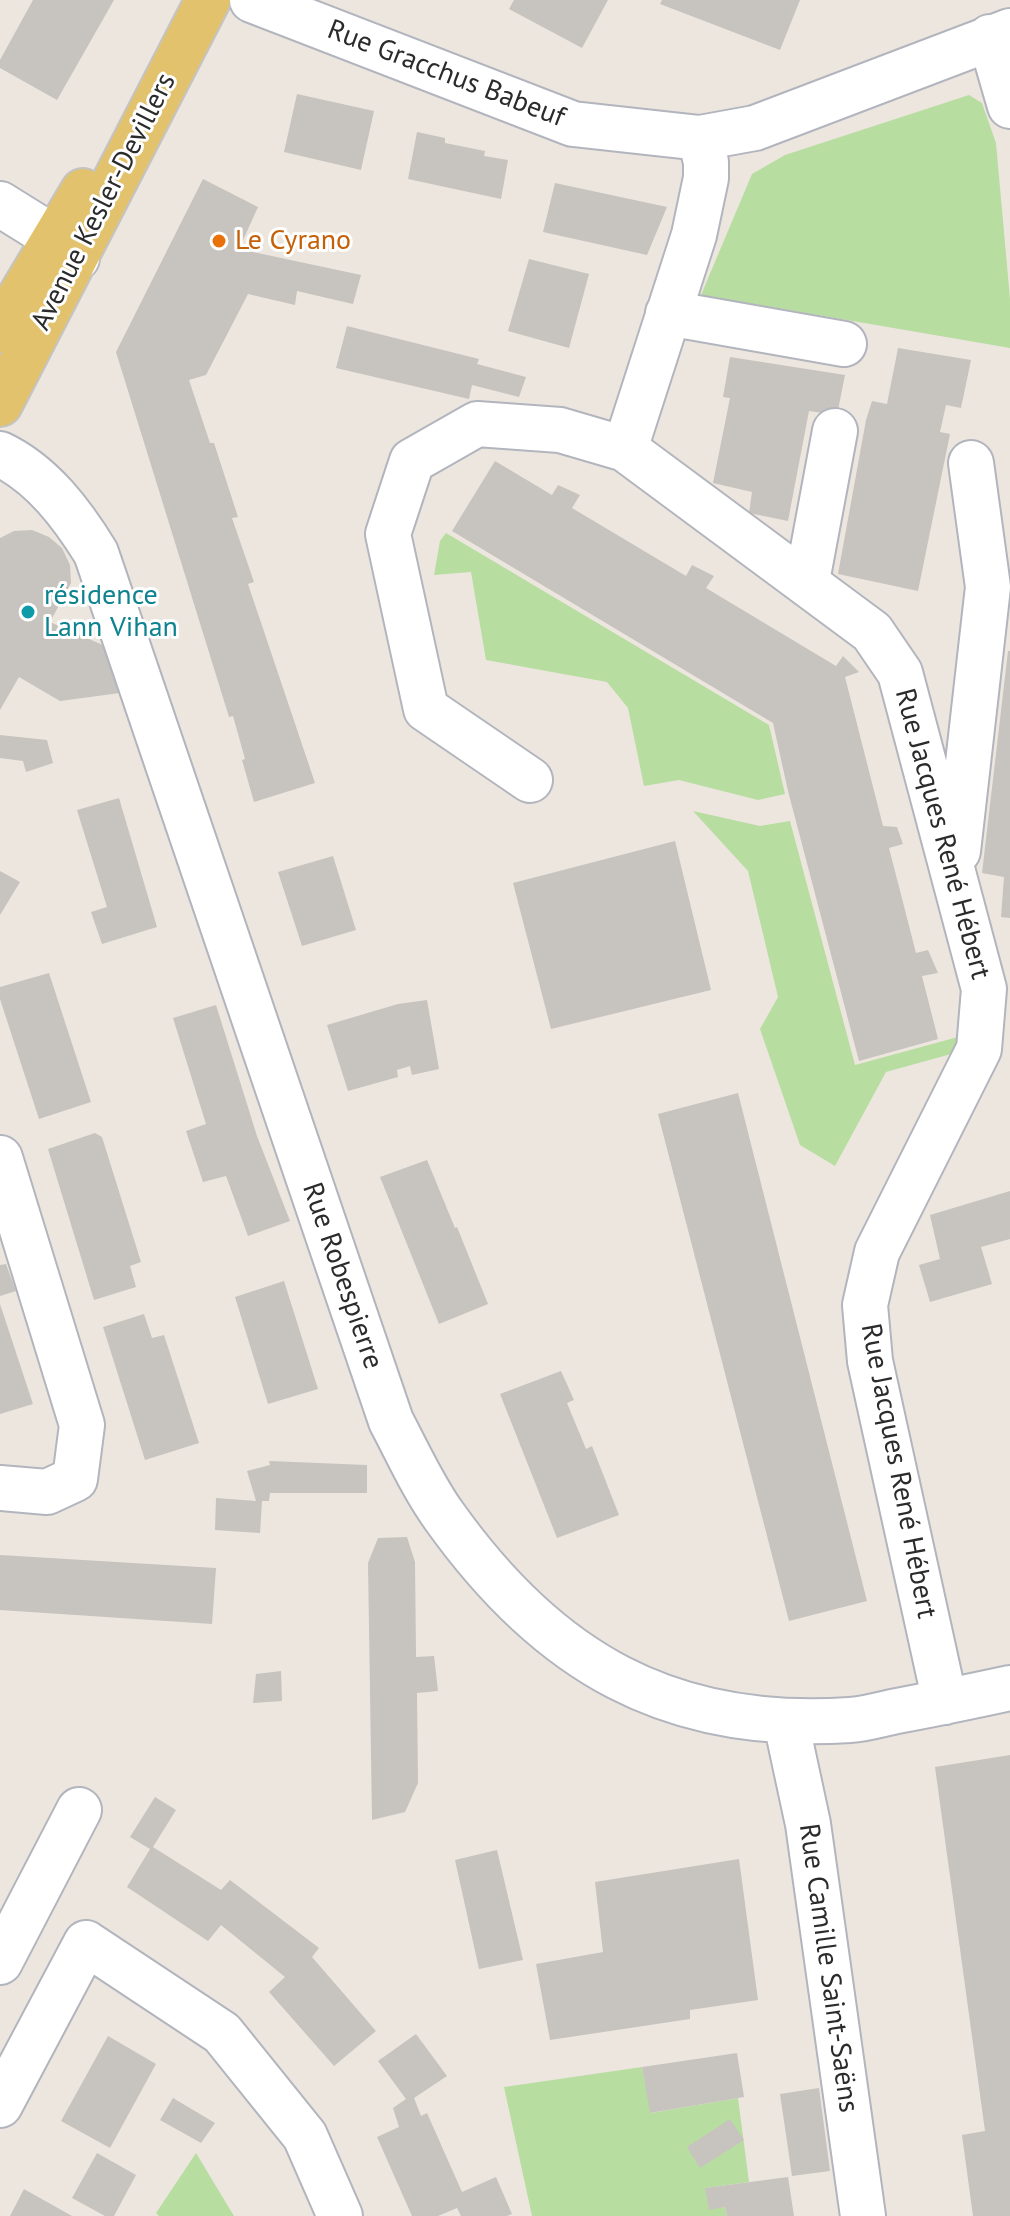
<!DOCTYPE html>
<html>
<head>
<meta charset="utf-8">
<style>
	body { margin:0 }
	canvas { display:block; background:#ece6df }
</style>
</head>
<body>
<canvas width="1010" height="2216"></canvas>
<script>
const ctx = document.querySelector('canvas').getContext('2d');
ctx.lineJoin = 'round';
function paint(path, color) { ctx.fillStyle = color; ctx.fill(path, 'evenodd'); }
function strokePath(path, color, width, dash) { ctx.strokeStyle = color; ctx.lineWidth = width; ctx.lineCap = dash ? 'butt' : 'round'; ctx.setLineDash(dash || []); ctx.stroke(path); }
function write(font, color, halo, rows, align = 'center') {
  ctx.font = font + ' "PT Sans",sans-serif'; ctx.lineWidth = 6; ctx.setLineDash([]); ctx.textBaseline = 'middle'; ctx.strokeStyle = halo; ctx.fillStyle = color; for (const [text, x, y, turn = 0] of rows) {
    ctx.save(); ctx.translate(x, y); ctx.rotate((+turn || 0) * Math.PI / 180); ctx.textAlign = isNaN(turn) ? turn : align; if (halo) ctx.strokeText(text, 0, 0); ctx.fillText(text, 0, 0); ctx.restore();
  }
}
paint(new Path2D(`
	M969,95L982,103L996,143L1010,299V348L701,295L752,174L785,155Z
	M446,533L769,725L785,794L758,800L679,780L644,786L628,708L607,682L486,660L471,572L434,575L440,541Z
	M693,811L760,826L790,821L855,1065L958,1037L962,1051L886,1072L835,1166L800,1145L760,1029L778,997L748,871Z
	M642,2067L651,2113L738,2098L749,2182L706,2188L709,2209L725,2207L727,2216H532L504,2087Z
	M196,2153L234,2216H159L156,2213Z`), '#b8dda1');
paint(new Path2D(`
	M33,0H114L57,100L0,68V60Z
	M514,0H608L582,48L509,9Z
	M662,0H800L780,50L660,4Z
	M297,94L374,111L361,170L284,152Z
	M417,132L445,138V143L485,151L484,156L508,160L501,199L408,179Z
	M203,179L258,207L239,249L361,275L353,304L297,291L295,305L248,294L206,375L189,380L210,443H214L238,517L232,518L254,582L248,584L315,783L254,802L242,760L245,759L233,716L229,717L116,352Z
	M555,183L667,207L647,255L543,232Z
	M529,259L589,274L569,348L508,331Z
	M347,326L479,359L477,364L526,377L519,397L472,385L469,399L336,368Z
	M898,348L971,360L961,408L946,405L940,432L950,434L918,591L838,574L866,420L872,401L887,404Z
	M730,357L845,375L837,415L809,411L788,521L749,513L752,492L713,483L730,398L723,397Z
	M495,461L552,495L558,485L580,495L572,508L686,576L692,565L714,576L706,588L836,666L843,656L859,672L845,677L883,826L897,827L903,844L889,848L916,953L928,950L938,973L922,976L938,1039L859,1061L788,791L773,723L452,531Z
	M32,530L49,537L62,548L70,565L71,583L50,622L105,646L120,693L60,701L19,677L0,710V538L14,531Z
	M1008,651H1010V918L1001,917L1004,877L982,873Z
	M0,735L47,740L53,763L26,772L23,761L0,758Z
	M119,798L157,927L102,944L91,912L107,907L77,810Z
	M675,841L711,990L551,1029L513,883Z
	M333,856L356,930L302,946L278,872Z
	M0,871L20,882L0,915Z
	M49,973L91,1102L39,1119L0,999V987Z
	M427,1000L439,1069L412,1075L410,1066L397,1070L398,1077L348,1091L327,1025L398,1004Z
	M216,1005L257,1136L290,1221L248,1236L226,1176L203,1182L186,1131L206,1124L173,1018Z
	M738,1093L867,1601L789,1621L658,1114Z
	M95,1133L102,1137L141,1262L130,1266L136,1287L94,1300L48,1149Z
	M427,1160L455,1228L457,1227L488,1304L439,1324L380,1177Z
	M1010,1191V1239L981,1247L992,1284L930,1302L919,1265L940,1259L930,1215Z
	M6,1264L16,1291L0,1296V1265Z
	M284,1281L318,1389L268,1404L235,1297Z
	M0,1304L33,1404L0,1414Z
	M144,1314L152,1338L164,1335L199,1443L145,1460L103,1327Z
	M561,1371L574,1400L567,1403L586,1449L592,1446L619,1515L557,1538L500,1394Z
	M269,1461L367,1465V1493H270L269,1501H262L260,1533L215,1530L216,1498L256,1501L247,1471L270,1465Z
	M407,1537L415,1562L416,1657L434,1656L438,1691L417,1693L418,1783L405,1812L372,1820L368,1563L378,1538Z
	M0,1555L216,1568L212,1624L0,1610Z
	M281,1671L282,1701L253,1703L256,1674Z
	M1010,1755V2216H973L962,2135L985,2131L935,1767Z
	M155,1797L176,1810L153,1847L221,1890L230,1880L319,1948L312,1957L376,2031L334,2066L269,1992L285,1977L221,1925L208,1941L127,1887L150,1849L130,1837Z
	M497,1850L523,1960L479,1969L455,1860Z
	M739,1859L758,2000L690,2010V2019L550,2040L536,1964L603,1952L595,1882Z
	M416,2034L447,2076L414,2098L421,2116L427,2113L462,2192L496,2177L512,2214L507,2216H461L457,2208L438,2216H412L377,2137L399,2127L393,2108L406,2099L378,2061Z
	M108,2036L156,2064L110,2148L61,2121Z
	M737,2053L744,2097L650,2113L642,2067Z
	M819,2088L830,2171L792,2176L780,2094Z
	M173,2098L215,2123L201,2143L160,2120Z
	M730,2119L744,2140L700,2168L687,2147Z
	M97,2153L136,2175L114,2216H105L72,2198Z
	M788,2177L794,2216H727L725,2207L709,2210L705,2188Z
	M24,2189L72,2216H10Z`), '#c7c3be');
const minor = new Path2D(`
	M252,0L573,124L700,138L755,128L1010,31
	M990,37L1010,106
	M700,138L706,162V178L694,235L625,449L872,632L900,673L984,989L979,1049L877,1252L865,1305L870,1361L945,1702
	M0,204L53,237L77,258
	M668,313L844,344
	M0,454C42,474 72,514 96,553L391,1421C408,1453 423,1487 444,1516C548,1662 669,1732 850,1720C866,1719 882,1714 897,1711C935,1704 973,1696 1010,1688
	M807,581L835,431
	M530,780L426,709L388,534L412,461L477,424L560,430L625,449
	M958,851L988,587L971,463
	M0,1158L82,1425L75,1479L47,1492L0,1488
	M786,1722L808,1824L863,2216
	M0,1962L79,1810
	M0,2105L86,1943L222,2033L305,2136L340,2216`);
const major = new Path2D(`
	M0,330L83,191
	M0,404L208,0`);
strokePath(minor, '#b2b5bd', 48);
strokePath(major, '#c4c4c4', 48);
strokePath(minor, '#fff', 44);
strokePath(major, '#e3c26d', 44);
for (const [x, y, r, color] of [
	[219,241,8,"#e8710a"],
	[28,612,8,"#0f9aa8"]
]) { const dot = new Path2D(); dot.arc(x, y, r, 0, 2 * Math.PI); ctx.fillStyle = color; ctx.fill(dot); strokePath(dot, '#fff', 3); }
write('28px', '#2b2b2b', '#fff', [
	["Rue Gracchus Babeuf",446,74,21],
	["Avenue Kesler-Devillers",104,202,-63],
	["Rue Jacques René Hébert",942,834,75],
	["Rue Robespierre",342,1276,71],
	["Rue Jacques René Hébert",898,1471,79],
	["Rue Camille Saint-Saëns",828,1968,82]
]);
write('28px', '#c56008', '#fff', [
	["Le Cyrano",235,241]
], 'left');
write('28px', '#0d838f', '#fff', [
	["résidence",44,596],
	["Lann Vihan",44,628]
], 'left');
</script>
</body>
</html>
